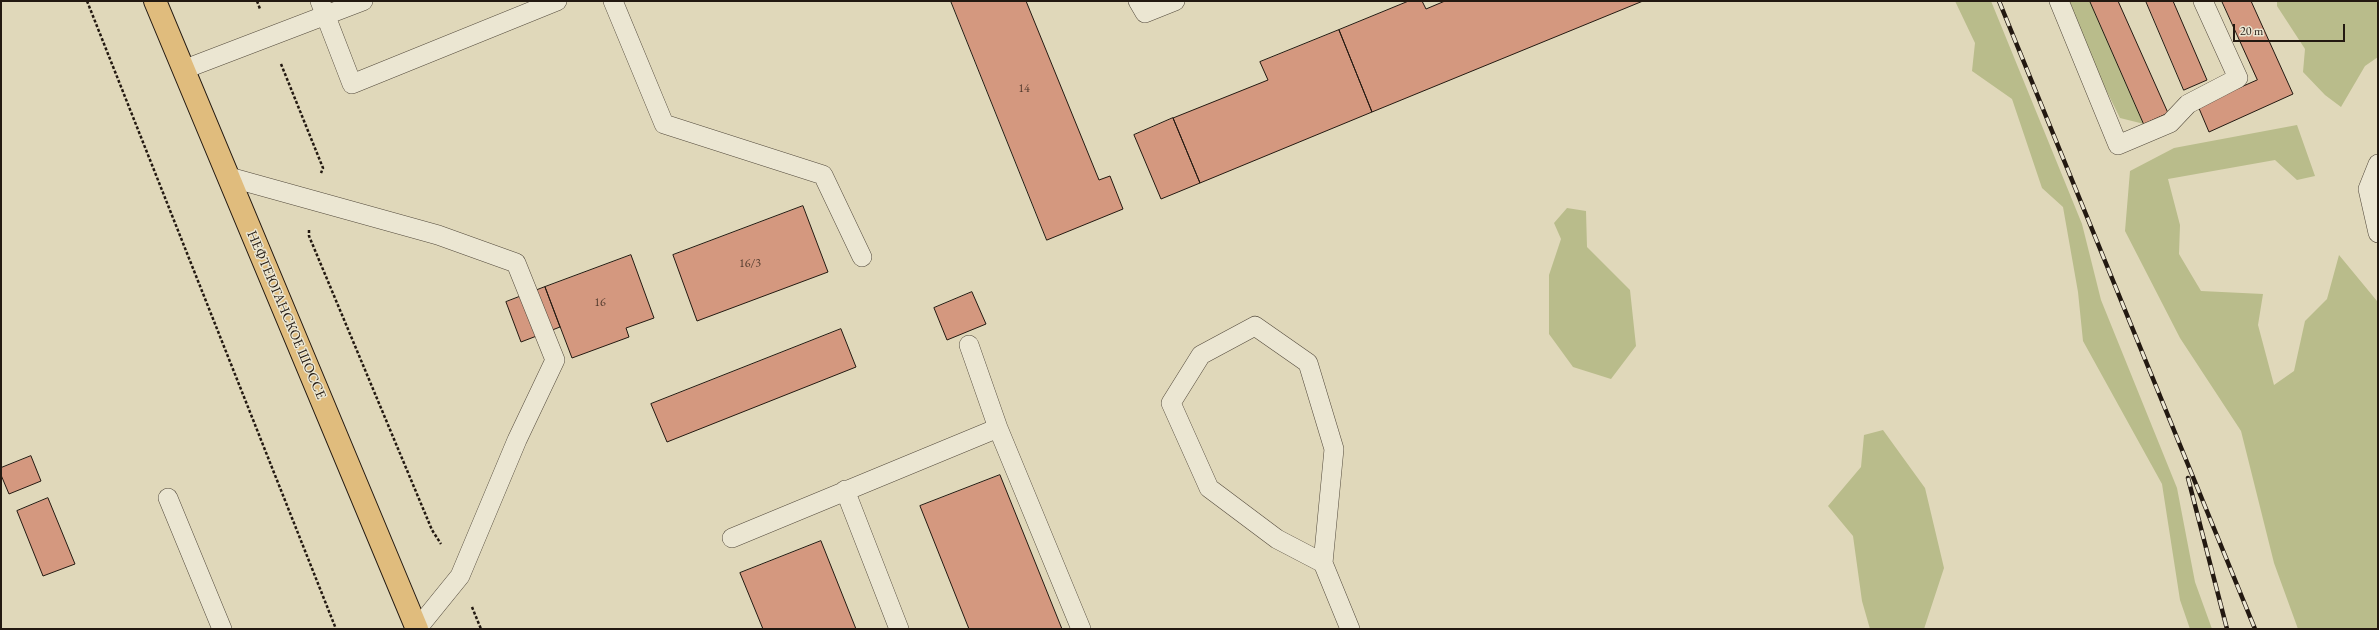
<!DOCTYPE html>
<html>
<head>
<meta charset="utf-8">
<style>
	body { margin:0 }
	#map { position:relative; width:2379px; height:630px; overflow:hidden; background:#e0d8ba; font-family:"EB Garamond",serif }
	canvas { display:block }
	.frame { position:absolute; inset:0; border:2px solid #231911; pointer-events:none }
	.scale { position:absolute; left:2233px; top:24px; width:112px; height:18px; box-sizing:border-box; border:2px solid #231911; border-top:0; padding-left:5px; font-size:12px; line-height:14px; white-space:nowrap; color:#231911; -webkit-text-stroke:3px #ebe6d2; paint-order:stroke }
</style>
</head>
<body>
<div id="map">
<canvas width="2379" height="630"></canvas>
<div class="frame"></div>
<div class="scale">20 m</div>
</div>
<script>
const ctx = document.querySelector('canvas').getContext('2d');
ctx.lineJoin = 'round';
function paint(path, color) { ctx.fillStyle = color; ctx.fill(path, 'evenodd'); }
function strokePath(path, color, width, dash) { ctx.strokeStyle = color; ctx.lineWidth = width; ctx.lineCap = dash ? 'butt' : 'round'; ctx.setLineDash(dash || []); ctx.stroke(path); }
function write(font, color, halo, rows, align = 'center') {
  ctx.font = font + ' "EB Garamond",serif'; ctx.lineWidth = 3; ctx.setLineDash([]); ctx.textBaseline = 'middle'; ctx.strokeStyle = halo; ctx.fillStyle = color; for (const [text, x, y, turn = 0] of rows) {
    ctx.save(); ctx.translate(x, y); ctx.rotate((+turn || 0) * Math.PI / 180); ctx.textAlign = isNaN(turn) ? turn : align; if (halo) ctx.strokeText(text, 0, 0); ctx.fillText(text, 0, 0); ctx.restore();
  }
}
paint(new Path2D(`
	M1955,1H1991L2082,224L2101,300L2177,488L2195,582L2212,629H2190L2180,600L2162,484L2083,341L2078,292L2063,207L2042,188L2012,99L1972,71L1975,43Z
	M2062,1H2090L2144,124L2120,118Z
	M2277,1H2378V57L2365,66L2341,107L2325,95L2303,72L2305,49L2277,6Z
	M2297,125L2315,176L2297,180L2275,160L2168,179L2180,225L2179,254L2201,291L2263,294L2258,325L2274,385L2294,371L2305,321L2327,299L2339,255L2377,301L2378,310V629H2298L2274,563L2241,431L2180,338L2125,231L2130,171L2174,148Z
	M1567,208L1586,211L1587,247L1630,290L1636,346L1611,379L1573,367L1549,334V275L1561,239L1554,223Z
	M1883,430L1925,488L1944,568L1924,629H1870L1862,601L1853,536L1828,506L1861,467L1864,435Z`), '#b9bc8b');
const building = new Path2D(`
	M951,1H1026L1099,180L1110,176L1123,209L1047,240Z
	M1409,1H1422L1426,9L1445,1H1643L1372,112L1339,30Z
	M2090,1H2118L2168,113L2144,124Z
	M2146,1H2173L2207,80L2184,90Z
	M2222,1H2251L2293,94L2209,132L2198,106L2257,80Z
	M1339,30L1372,112L1200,183L1173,118L1268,80L1260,62Z
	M1173,118L1200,183L1161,199L1134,135Z
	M803,206L828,272L697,321L673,255Z
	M631,255L654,318L626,328L629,337L572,358L545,287Z
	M545,287L560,327L521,342L506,302Z
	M972,292L986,324L947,340L934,308Z
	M841,329L856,367L667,442L651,404Z
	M31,456L41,481L9,494L1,475V468Z
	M1000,475L1062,629H969L920,506Z
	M48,498L75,564L43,576L17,511Z
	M821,541L856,629H763L740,573Z`);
paint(building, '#d4987f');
strokePath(building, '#231911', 1);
const lane = new Path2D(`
	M320,1L352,84L557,1
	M613,1L664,124L823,175L862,257
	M1138,1L1145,13L1175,1
	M2059,1L2118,145L2170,123L2188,104L2238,78L2203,1
	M185,69L363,1
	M2378,164L2368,189L2378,233
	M229,177L438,235L516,263L555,360L517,440L460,576L417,629
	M969,345L998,428L1081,629
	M845,490L899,629
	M168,498L222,629
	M732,538L998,428
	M1323,563L1277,539L1209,488L1171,403L1201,355L1255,326L1308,363L1334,449L1323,563L1350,629`);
const primary = new Path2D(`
	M155,1L417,629`);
strokePath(lane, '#52493b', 20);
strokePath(primary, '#231911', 24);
strokePath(new Path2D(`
	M87,1L336,629
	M257,1L260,9
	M281,64L323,168L321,173
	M309,230V236L432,530L441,544
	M472,607L481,629`), '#231911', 2.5, [3, 2]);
strokePath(lane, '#ebe6d2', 19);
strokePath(primary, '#e0bc7d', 22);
const rail = new Path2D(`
	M1999,1L2255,629
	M2188,478L2227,629`);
strokePath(rail, '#231911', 4.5);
strokePath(rail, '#ebe6d2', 3, [9]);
write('12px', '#4f392c', null, [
	["14",1024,89],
	["16/3",750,264],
	["16",600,303]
]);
write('14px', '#231911', '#ebe6d2', [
	["НЕФТЕЮГАНСКОЕ ШОССЕ",286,315,67]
]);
</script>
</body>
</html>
